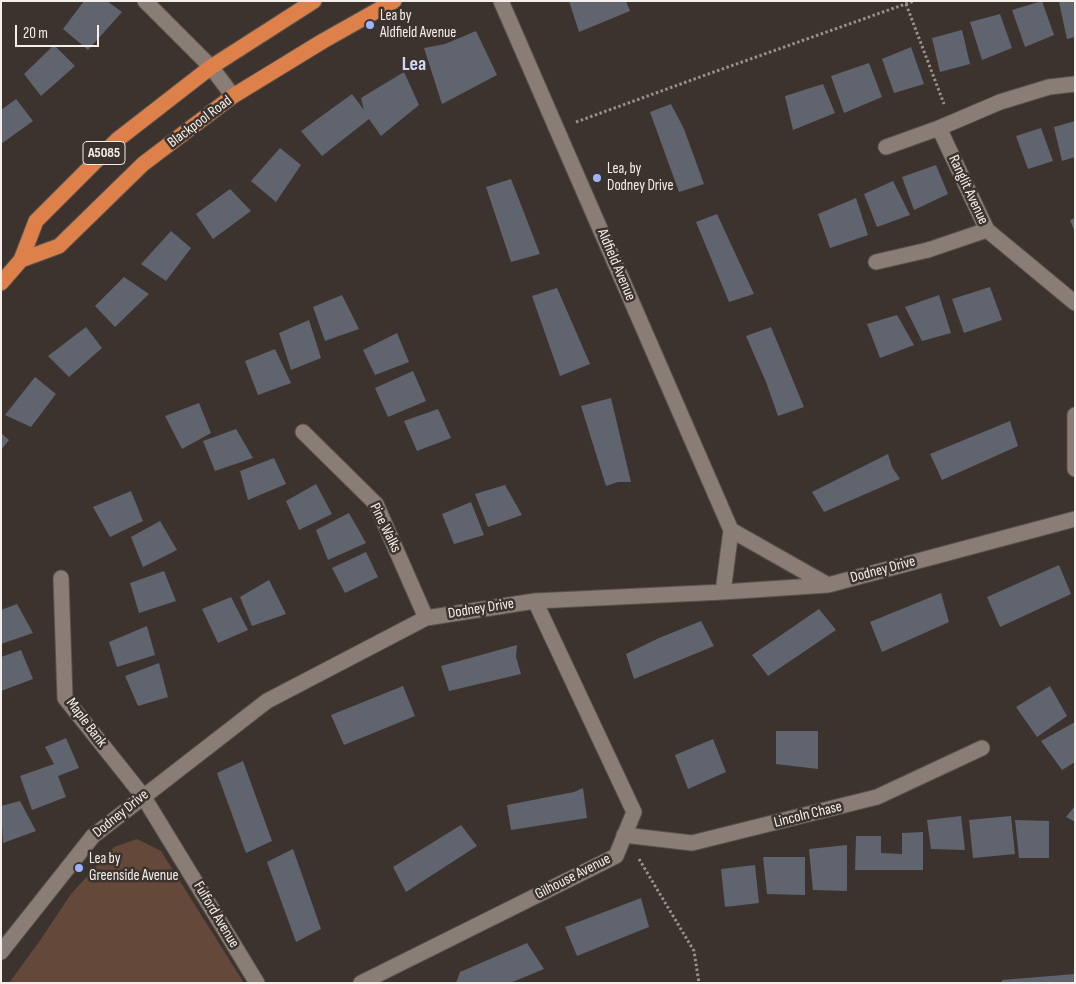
<!DOCTYPE html>
<html>
<head>
<meta charset="utf-8">
<style>
	body { margin:0 }
	#map { position:relative; width:1076px; height:984px; overflow:hidden; background:#3d332e; font-family:"Sofia Sans Condensed",sans-serif }
	canvas { display:block }
	.frame { position:absolute; inset:0; border:2px solid #f5efeb; pointer-events:none }
	.scale { position:absolute; left:15px; top:25px; width:84px; height:22px; box-sizing:border-box; border:2px solid #f5efeb; border-top:0; padding-left:6px; font-size:15px; line-height:18px; white-space:nowrap; color:#f5efeb; -webkit-text-stroke:4px #3d332e; paint-order:stroke }
</style>
</head>
<body>
<div id="map">
<canvas width="1076" height="984"></canvas>
<div class="frame"></div>
<div class="scale">20 m</div>
</div>
<script>
const ctx = document.querySelector('canvas').getContext('2d');
ctx.lineJoin = 'round';
function paint(path, color) { ctx.fillStyle = color; ctx.fill(path, 'evenodd'); }
function strokePath(path, color, width, dash) { ctx.strokeStyle = color; ctx.lineWidth = width; ctx.lineCap = dash ? 'butt' : 'round'; ctx.setLineDash(dash || []); ctx.stroke(path); }
function write(font, color, halo, rows, align = 'center') {
  ctx.font = font + ' "Sofia Sans Condensed",sans-serif'; ctx.lineWidth = 5; ctx.setLineDash([]); ctx.textBaseline = 'middle'; ctx.strokeStyle = halo; ctx.fillStyle = color; for (const [text, x, y, turn = 0] of rows) {
    ctx.save(); ctx.translate(x, y); ctx.rotate((+turn || 0) * Math.PI / 180); ctx.textAlign = isNaN(turn) ? turn : align; if (halo) ctx.strokeText(text, 0, 0); ctx.fillText(text, 0, 0); ctx.restore();
  }
}
paint(new Path2D(`
	M137,839L161,851L244,983H9L39,942L71,894L114,847Z`), '#64483a');
paint(new Path2D(`
	M84,1H107L122,12L88,50L63,29Z
	M569,1H626L630,11L579,32Z
	M1042,1L1054,35L1025,47L1012,10Z
	M1075,1V37L1067,39L1059,2Z
	M1000,14L1012,48L982,60L970,22Z
	M962,30L970,64L940,72L932,38Z
	M476,31L497,75L442,104L424,48L445,44Z
	M54,45L75,66L41,96L24,74Z
	M911,47L924,84L894,93L882,59Z
	M869,63L882,97L844,113L831,76Z
	M404,72L419,105L381,136L369,119L322,156L301,131L352,94L364,110L361,98Z
	M823,84L835,113L793,130L785,96Z
	M16,99L33,121L1,144V110Z
	M671,104L684,129L704,184L679,192L650,112Z
	M1075,121V157L1062,161L1054,127Z
	M1041,128L1053,161L1028,169L1016,136Z
	M280,148L301,165L276,202L251,181Z
	M936,165L948,194L914,210L902,177Z
	M511,179L540,254L511,262L486,187Z
	M893,181L910,215L877,227L864,194Z
	M230,189L251,211L213,239L196,214Z
	M856,198L868,235L830,248L818,214Z
	M717,214L754,294L729,302L696,222Z
	M1075,218V232L1070,220Z
	M171,231L191,248L166,281L141,264Z
	M124,277L149,294L115,327L95,306Z
	M990,287L1002,320L964,333L952,299Z
	M557,288L590,364L560,376L532,296Z
	M342,295L359,329L325,341L313,307Z
	M939,295L951,333L922,341L905,307Z
	M897,315L914,345L880,358L867,324Z
	M309,320L321,358L291,370L279,333Z
	M86,327L102,348L69,377L48,356Z
	M771,327L804,407L778,416L766,382L746,336Z
	M397,333L409,362L375,375L363,350Z
	M275,349L291,383L258,395L245,361Z
	M413,371L426,401L388,417L375,388Z
	M35,377L56,394L31,427L5,415Z
	M611,398L631,482H618L606,486L581,406Z
	M199,403L211,433L182,449L165,416Z
	M438,409L451,438L417,451L404,421Z
	M1010,421L1018,446L942,480L930,454Z
	M236,429L253,458L215,471L203,441Z
	M1,433L9,440L1,450Z
	M888,454L892,467L900,479L824,512L812,492Z
	M274,458L286,484L248,500L240,471Z
	M316,484L332,514L299,530L286,501Z
	M505,485L522,515L488,527L475,494Z
	M131,491L143,521L110,537L93,507Z
	M471,502L484,535L454,544L442,514Z
	M349,513L366,543L328,560L316,530Z
	M160,521L177,550L143,567L131,537Z
	M366,552L378,577L345,593L332,568Z
	M1059,565L1071,594L1000,627L987,597Z
	M164,571L176,601L139,613L130,583Z
	M269,580L286,614L252,626L240,597Z
	M941,593L949,622L882,652L870,622Z
	M231,597L248,630L218,643L202,609Z
	M17,604L33,633L1,644V610Z
	M819,609L836,630L768,676L752,655Z
	M701,621L714,646L634,679L626,654L659,638Z
	M147,626L155,655L117,667L109,642Z
	M517,645L516,657L521,674L449,691L441,666Z
	M21,650L33,679L1,691V657Z
	M159,663L168,697L138,706L125,676Z
	M403,686L415,716L344,745L331,715Z
	M1050,686L1067,716L1037,737L1016,707Z
	M1075,722V762L1062,770L1041,741Z
	M776,731H818V769L776,764Z
	M66,738L79,768L58,776L66,797L32,810L20,776L54,764L45,747Z
	M713,739L726,772L688,789L675,755Z
	M243,761L272,841L246,853L217,773Z
	M583,788L587,818L511,830L507,805L574,792Z
	M20,801L36,831L3,843L1,806Z
	M1075,806V822L1066,817Z
	M961,816L965,850L931,849L927,820Z
	M1011,816L1015,854L973,858L969,820Z
	M1015,820L1049,821V858H1019Z
	M461,825L477,846L406,892L393,867Z
	M923,832V870H855L856,836H881V853L902,854V833Z
	M847,845V891L813,890L809,849Z
	M293,849L321,929L296,942L267,862Z
	M763,857H805V895L767,894Z
	M755,865L759,903L725,907L721,869Z
	M641,898L649,927L577,956L565,927Z
	M527,943L544,969L510,983H456L460,972Z
	M1075,974V983H1002V980Z`), '#60646e');
const service = new Path2D(`
	M876,262L928,250`);
const minor = new Path2D(`
	M145,1L211,67L233,96
	M501,1L731,530L723,592
	M939,128L987,230L1075,303
	M886,147L939,128L1000,102L1049,87L1075,84
	M928,250L987,230
	M1075,415V469
	M303,432L376,504L426,618
	M731,530L828,585
	M61,578L65,698L143,796L257,983
	M624,835L692,843L877,797L982,748
	M1,952L93,836L267,701L426,618L535,601L723,592L828,585L1075,519
	M361,983L616,856L634,812L535,601`);
const trunk = new Path2D(`
	M21,260L59,246L143,164L233,96L323,41L394,1
	M1,283L21,260L36,221L117,140L211,67L314,1`);
strokePath(service, '#5a524d', 17);
strokePath(minor, '#5a524d', 17);
strokePath(trunk, '#5a524d', 17);
strokePath(new Path2D(`
	M906,4L944,104
	M576,122L711,73L914,1
	M639,859L694,951L699,983`), '#98908b', 3, [2.5, 2.5]);
strokePath(service, '#897d76', 15);
strokePath(minor, '#897d76', 15);
strokePath(trunk, '#de8049', 15);
for (const [x, y, r, color] of [
	[370,25,5,"#9cb4fd"],
	[597,178,5,"#9cb4fd"],
	[79,868,5,"#9cb4fd"]
]) { const dot = new Path2D(); dot.arc(x, y, r, 0, 2 * Math.PI); ctx.fillStyle = color; ctx.fill(dot); strokePath(dot, '#3d332e', 2); }
for (const [x, y, w] of [
	[104,153,42]
]) { const box = new Path2D(); box.roundRect(x - w / 2, y - 11.5, w, 23, 4); ctx.fillStyle = '#3d332e'; ctx.fill(box); strokePath(box, '#f5efeb', 1); }
write('bold 14px', '#f5efeb', null, [
	["A5085",104,153]
]);
write('15px', '#f5efeb', '#3d332e', [
	["Lea by",380,16],
	["Aldfield Avenue",380,33],
	["Lea, by",607,169],
	["Dodney Drive",607,186],
	["Lea by",89,859],
	["Greenside Avenue",89,876]
], 'left');
write('15px', '#f5efeb', '#3d332e', [
	["Blackpool Road",200,122,-37],
	["Ranglit Avenue",968,190,65],
	["Aldfield Avenue",616,265,67],
	["Pine Walks",385,528,64],
	["Dodney Drive",883,570,-15],
	["Dodney Drive",481,609,-9],
	["Maple Bank",86,723,53],
	["Dodney Drive",121,814,-39],
	["Lincoln Chase",808,815,-14],
	["Gilhouse Avenue",573,877,-27],
	["Fulford Avenue",216,915,59]
]);
write('bold 20px', '#cfd9f5', '#3d332e', [
	["Lea",414,65]
]);
</script>
</body>
</html>
